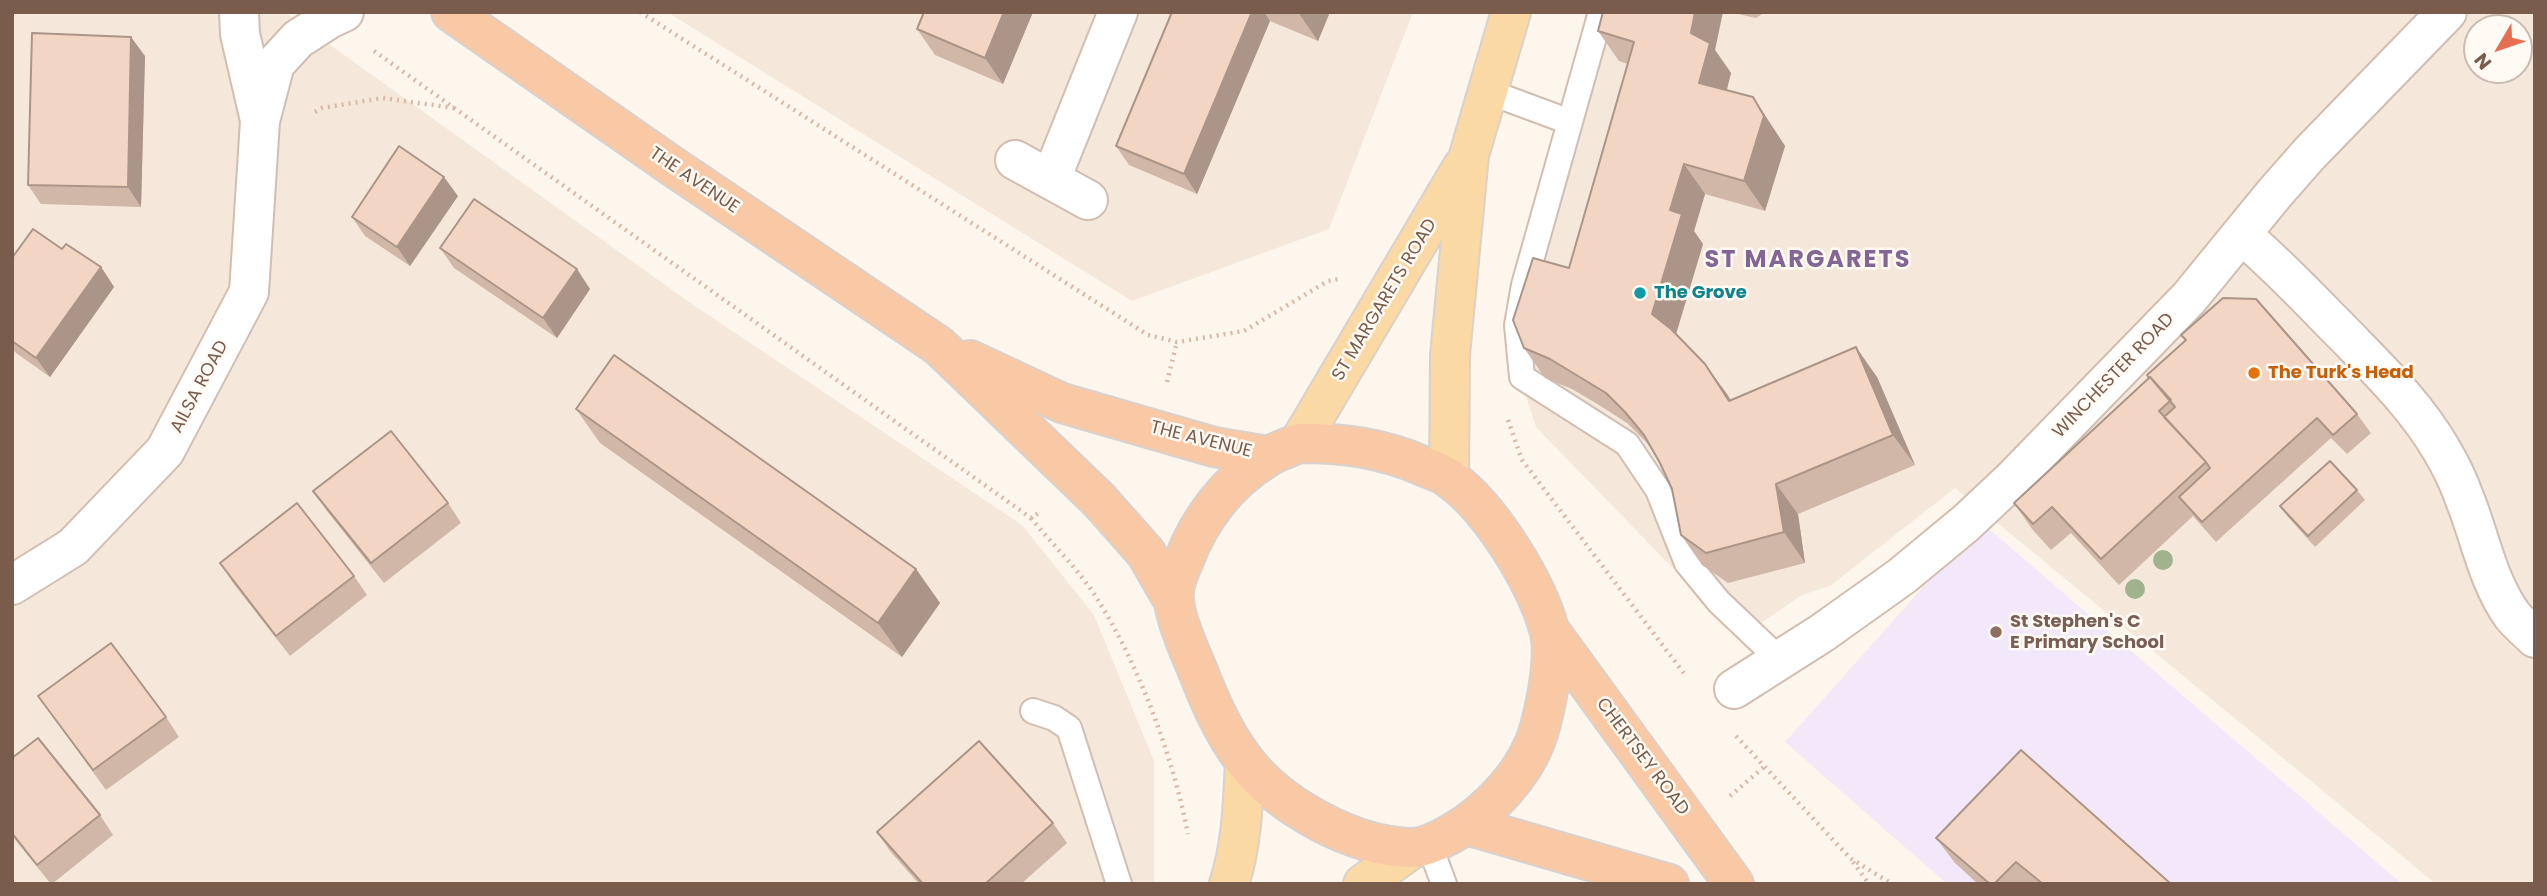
<!DOCTYPE html>
<html>
<head>
<meta charset="utf-8">
<style>
	body { margin:0 }
	#map { position:relative; width:2547px; height:896px; overflow:hidden; background:#fdf6ec; font-family:Poppins,sans-serif }
	canvas { display:block }
	.frame { position:absolute; inset:0; border:14px solid #7a5c4d; pointer-events:none }
	.north { position:absolute; left:2463px; top:14px; width:70px; height:70px; box-sizing:border-box; background:#fffaf3; border:2px solid #cabbb1; border-radius:50%; rotate:231deg; font-size:19px; font-weight:700; line-height:28px; text-align:center; color:#7a5c4d }
	.north::after { content:''; display:block; margin:auto; width:24px; height:32px; background:#e76f51; clip-path:polygon(50% 0,100% 100%,50% 72%,0 100%) }
</style>
</head>
<body>
<div id="map">
<canvas width="2547" height="896"></canvas>
<div class="frame"></div>
<div class="north">N</div>
</div>
<script>
const ctx = document.querySelector('canvas').getContext('2d');
ctx.lineJoin = 'round';
function paint(path, color) { ctx.fillStyle = color; ctx.fill(path, 'evenodd'); }
function strokePath(path, color, width, dash) { ctx.strokeStyle = color; ctx.lineWidth = width; ctx.lineCap = dash ? 'butt' : 'round'; ctx.setLineDash(dash || []); ctx.stroke(path); }
function write(font, color, halo, rows, align = 'center') {
  ctx.font = font + ' Poppins,sans-serif'; ctx.lineWidth = 5; ctx.setLineDash([]); ctx.textBaseline = 'middle'; ctx.strokeStyle = halo; ctx.fillStyle = color; for (const [text, x, y, turn = 0] of rows) {
    ctx.save(); ctx.translate(x, y); ctx.rotate((+turn || 0) * Math.PI / 180); ctx.textAlign = isNaN(turn) ? turn : align; if (halo) ctx.strokeText(text, 0, 0); ctx.fillText(text, 0, 0); ctx.restore();
  }
}
paint(new Path2D(`
	M12,12H284L689,302L1022,525L1094,615L1154,761V884H12Z
	M667,12H1413L1329,229L1132,301Z
	M1586,12H2535V884H2436L1955,488L1830,586L1802,595L1758,625L1723,620L1536,427L1514,359ZM2477,28H2519V70H2477Z`), '#f5e8da');
paint(new Path2D(`
	M1981,522L2402,884H1947L1785,742Z`), '#f3e8fa');
const service = new Path2D(`
	M1601,12L1524,285L1517,325L1522,377L1627,444L1658,490L1687,563L1719,602L1780,660
	M1489,92L1570,122
	M1033,711L1054,718L1069,728L1119,884
	M1429,844L1444,884`);
const minor = new Path2D(`
	M239,12L240,34L259,116
	M1015,160L1088,200
	M1051,179L1118,12
	M2242,235C2279,266 2311,301 2345,335C2379,370 2416,406 2441,449C2450,464 2458,480 2464,497C2480,536 2487,580 2512,615C2518,623 2527,630 2535,638
	M12,585L73,547L165,451L249,292L260,121L275,64L298,39L329,19L344,12
	M1734,689L1822,633L1902,576L1966,523L2014,478L2189,298L2274,194L2310,153L2447,12`);
const primary = new Path2D(`
	M1299,443L1463,166
	M1449,478L1450,355L1469,155L1511,12
	M1229,884C1242,845 1243,802 1245,761
	M1363,884L1413,848`);
const trunk = new Path2D(`
	M451,12L672,166L939,346L1099,500L1146,553L1173,600
	M970,360L1062,403L1214,447L1268,456
	M1299,443C1343,443 1383,448 1423,466C1432,470 1443,473 1450,479C1490,507 1536,582 1549,629C1556,652 1548,695 1542,719C1534,757 1510,788 1481,813C1466,826 1432,848 1411,848C1353,847 1279,806 1244,760C1222,731 1208,697 1195,664C1188,648 1175,617 1174,600C1172,587 1179,571 1184,560C1200,518 1228,482 1266,458C1276,451 1288,448 1299,443Z
	M1550,631L1734,884
	M1467,825L1669,884`);
strokePath(service, '#d1beb0', 28);
strokePath(minor, '#d1beb0', 42);
strokePath(primary, '#dad1cd', 42);
strokePath(trunk, '#dad1cd', 42);
strokePath(new Path2D(`
	M640,12L1148,335L1177,342L1244,331L1328,281L1339,279
	M374,51L1031,518L1040,512
	M315,112L322,108L383,98L454,108
	M1167,382L1177,342
	M1508,420L1522,460L1686,676
	M1031,518C1052,544 1078,569 1096,597C1139,664 1173,757 1188,834
	M1736,736L1850,858L1892,884
	M1730,796L1764,767
	M1853,862L1869,884`), '#d9b8a5', 4.5, [2, 5]);
strokePath(service, '#fff', 24);
strokePath(minor, '#fff', 38);
strokePath(primary, '#fbd9a5', 38);
strokePath(trunk, '#f9c8a4', 38);
ctx.fillStyle = '#a0b28e';
for (const [x, y] of [
	[2163,560],
	[2135,589]
]) { ctx.beginPath(); ctx.arc(x, y, 10, 0, 2 * Math.PI); ctx.fill(); }
paint(new Path2D(`
	M1033,12L1003,84L935,55L917,29Z
	M1172,12H1330L1318,41L1270,21L1197,194L1129,165L1116,146Z
	M1729,12H1765L1756,18Z
	M1598,31L1715,50L1731,73L1726,90L1753,97L1785,146L1765,211L1705,194L1694,231L1703,244L1676,334L1705,364L1731,401L1877,377L1915,465L1798,514L1805,563L1728,583L1702,565L1681,535L1672,489L1660,463L1653,451L1646,442L1627,423L1599,405L1572,389L1545,378L1524,348L1569,268L1628,64L1619,61Z
	M145,56L141,207L41,204L28,185Z
	M458,196L410,266L365,236L352,217Z
	M440,248L590,289L557,338L454,268Z
	M62,249L101,267L114,287L50,377L16,353L12,348V258Z
	M2181,335L2357,414L2371,433L2347,454L2331,438L2216,542L2193,516L2119,585L2071,533L2051,550L2032,529L2014,503L2149,378L2185,341Z
	M576,409L916,569L940,603L902,657L600,443Z
	M2357,490L2365,500L2315,547L2288,517L2280,506Z
	M313,491L448,503L461,523L384,583L327,511Z
	M220,563L354,576L367,595L290,656L233,583Z
	M52,715L166,717L179,737L106,790Z
	M12,758L100,815L113,835L52,884H51L12,836Z
	M1053,823L1067,843L1021,884H919L890,851L877,832Z
	M1936,838L2171,884H1978L1955,863Z`), '#d1b7a8');
paint(new Path2D(`
	M1004,12H1033L1003,84L985,58Z
	M1252,12H1264L1270,21L1197,194L1184,174Z
	M1301,12H1330L1318,41L1300,15Z
	M1695,12H1723L1715,50L1731,73L1721,114L1699,83L1691,33Z
	M131,37L145,56L141,207L128,187Z
	M1753,97L1785,146L1765,211L1744,181Z
	M1684,164L1705,194L1694,231L1703,244L1673,344L1652,314L1670,210Z
	M444,177L458,196L410,266L397,247Z
	M101,267L114,287L50,377L36,358Z
	M577,269L590,289L557,338L543,318Z
	M1856,347L1877,377L1915,465L1893,435Z
	M1705,364L1727,394L1750,432L1729,401Z
	M1776,484L1798,514L1805,563L1784,532Z
	M916,569L940,603L902,657L878,623Z`), '#aa9588');
const building = new Path2D(`
	M924,12H1004L985,58L917,29Z
	M1172,12H1252L1184,174L1116,146Z
	M1603,12H1695L1691,33L1710,43L1699,83L1753,97L1764,116L1744,181L1684,164L1670,210L1682,214L1652,314L1671,329L1705,364L1729,401L1856,347L1893,435L1776,484L1784,532L1706,553L1681,535L1672,489L1660,463L1644,435L1625,412L1606,393L1550,359L1524,348L1513,320L1533,258L1569,268L1634,42L1598,31Z
	M32,33L131,37L128,187L28,185Z
	M399,146L444,177L397,247L352,217Z
	M474,199L577,269L543,318L440,248Z
	M33,229L62,249L66,244L101,267L36,358L12,341V258Z
	M2223,298L2256,299L2357,414L2333,435L2317,418L2202,522L2179,497L2210,468L2206,462L2164,417L2175,407L2150,377L2149,378L2147,375L2186,340L2181,335Z
	M614,355L916,569L878,623L576,409Z
	M2150,377L2171,400L2159,411L2206,462L2101,559L2052,507L2033,524L2014,503Z
	M391,431L448,503L371,563L313,491Z
	M2330,461L2357,490L2308,536L2280,506Z
	M297,503L354,576L276,636L220,563Z
	M111,643L166,717L93,770L38,696Z
	M38,738L100,815L37,865L12,833V758Z
	M979,741L1053,823L985,884H923L877,832Z
	M2021,750L2171,884H2043L2016,862L1994,884H1990L1936,838Z`);
paint(building, '#f3d5c3');
strokePath(building, '#aa9588', 2);
for (const [x, y, r, color] of [
	[1640,293,7,"#0f9aa8"],
	[2254,373,7,"#e8710a"],
	[1996,632,7,"#8d6e63"]
]) { const dot = new Path2D(); dot.arc(x, y, r, 0, 2 * Math.PI); ctx.fillStyle = color; ctx.fill(dot); strokePath(dot, '#fffaf3', 2.5); }
write('18px', '#7a5c4d', '#fffaf3', [
	["THE AVENUE",694,181,34],
	["ST MARGARETS ROAD",1385,300,-59],
	["WINCHESTER ROAD",2114,376,-46],
	["AILSA ROAD",200,387,-62],
	["THE AVENUE",1201,440,14],
	["CHERTSEY ROAD",1642,757,53]
]);
write('bold 18px', '#0d838f', '#fffaf3', [
	["The Grove",1654,293]
], 'left');
write('bold 18px', '#c56008', '#fffaf3', [
	["The Turk's Head",2268,373]
], 'left');
write('bold 18px', '#785e54', '#fffaf3', [
	["St Stephen's C",2010,622],
	["E Primary School",2010,643]
], 'left');
ctx.letterSpacing = '2px';
write('bold 24px', '#846695', '#fffaf3', [
	["ST MARGARETS",1808,261]
]);
ctx.letterSpacing = '0px';
</script>
</body>
</html>
